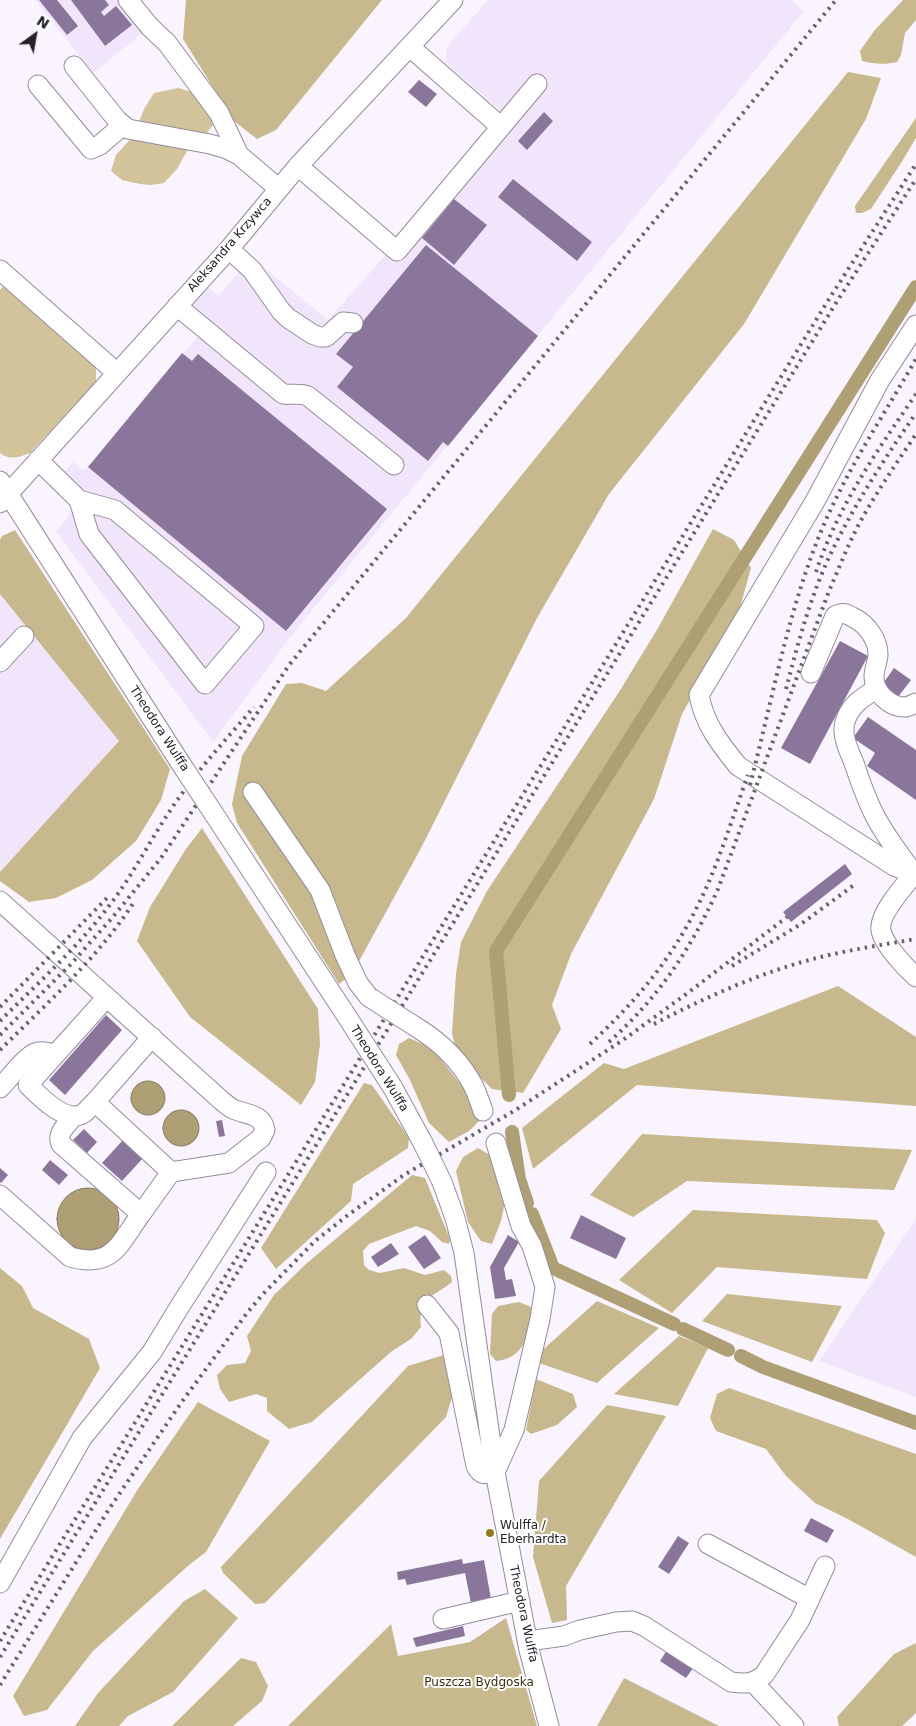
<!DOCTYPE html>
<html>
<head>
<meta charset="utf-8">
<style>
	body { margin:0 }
	#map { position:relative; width:916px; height:1726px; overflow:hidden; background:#f9f4fe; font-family:"DejaVu Sans",sans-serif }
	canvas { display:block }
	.north { position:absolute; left:10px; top:10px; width:50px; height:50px; -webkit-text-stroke:4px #fff; paint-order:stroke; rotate:32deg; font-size:14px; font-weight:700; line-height:20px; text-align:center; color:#242127 }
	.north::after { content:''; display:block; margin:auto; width:18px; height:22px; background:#242127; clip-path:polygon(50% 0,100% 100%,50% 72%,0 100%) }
</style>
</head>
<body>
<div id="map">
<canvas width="916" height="1726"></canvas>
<div class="north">N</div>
</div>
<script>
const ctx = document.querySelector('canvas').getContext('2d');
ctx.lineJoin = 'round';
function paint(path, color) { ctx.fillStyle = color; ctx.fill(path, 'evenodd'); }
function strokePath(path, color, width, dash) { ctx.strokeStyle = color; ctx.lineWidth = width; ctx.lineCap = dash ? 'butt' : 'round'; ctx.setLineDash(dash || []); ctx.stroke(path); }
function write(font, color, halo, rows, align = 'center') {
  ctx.font = font + ' "DejaVu Sans",sans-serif'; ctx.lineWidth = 4; ctx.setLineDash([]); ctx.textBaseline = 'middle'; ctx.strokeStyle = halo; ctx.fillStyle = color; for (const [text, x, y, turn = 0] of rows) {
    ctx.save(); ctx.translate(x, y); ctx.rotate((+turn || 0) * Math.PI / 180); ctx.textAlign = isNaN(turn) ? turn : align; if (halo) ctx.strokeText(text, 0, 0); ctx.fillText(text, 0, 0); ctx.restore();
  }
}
paint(new Path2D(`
	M35,0H121L146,30L93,73Z
	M488,0H791L804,11L291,636L213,742L56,531L75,508L51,488L73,462L83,471L88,467L200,334L177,316L205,285L219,296L251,257L328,320L420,216L454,198L516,123L446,63V48Z
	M0,594L119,741L0,872Z
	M916,1219V1397L819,1361Z`), '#f1e5fc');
paint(new Path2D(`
	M178,88L196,93L210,112L213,125L203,138L187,151L177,169L164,183L151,185L140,184L122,180L111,171L116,155L134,135L144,109L154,93Z
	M7,282L96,366V382L30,453C19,457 10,461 0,453V290Z`), '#d2c39b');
paint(new Path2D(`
	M186,0H382L276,130L257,139L234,121L183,39Z
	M903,0H916V20L905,33L901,55L897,62C884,65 875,64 862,61L860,51L874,31Z
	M848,72L881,78L866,119L744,324L609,494L537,618L420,850L352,974L339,984L237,823L232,804L242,756L286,684L302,683L326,691L406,618Z
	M916,118V138L901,163L871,209L862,213H856L855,206Z
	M713,529L734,540L751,568L737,618L682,714L654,799L571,954L552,1005L561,1029L523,1093L492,1089L457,1055L452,1033L456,974L461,942L487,891L619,692L658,628Z
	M15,530L170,769L161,800L136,841L92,880L56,898L29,902L0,881V872L119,741L0,594V540L2,536Z
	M202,828L318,1009L320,1044L315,1082L301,1105L190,1017L137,941L150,907L186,849Z
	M838,986L916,1037V1106L637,1085L533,1169L522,1128L604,1063L624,1069Z
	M409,1038L432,1048L465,1090L480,1120L469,1131L449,1142L429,1123L410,1080L396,1055L399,1044Z
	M364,1083L372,1085L409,1138L408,1148L353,1184L351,1201L276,1269L261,1248Z
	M642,1134L912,1150L894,1190L687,1181L633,1217L590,1195Z
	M478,1148L490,1155L506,1197L501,1221L492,1244L481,1241L468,1222L456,1171L463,1157Z
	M412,1175L425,1178L450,1239L449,1244L442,1242L430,1231L416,1226L369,1244L363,1251L364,1265L369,1270L380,1273L404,1268L425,1275L444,1270L451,1276L452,1282C432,1298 418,1297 421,1327L411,1339L392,1351L312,1422L289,1429L267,1411V1398L256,1394L229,1402L220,1389L217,1375L227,1365L245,1363L251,1351L247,1336L274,1295L307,1263Z
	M693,1210L877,1220L885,1233L867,1279L717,1267L672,1313L619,1280Z
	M0,1268L22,1286L33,1308L89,1339L100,1368L0,1539Z
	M727,1294L842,1306L812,1362L702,1321Z
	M597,1301L659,1328L597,1383L539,1363L537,1355Z
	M519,1302L531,1307C531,1333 525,1358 496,1361L490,1354L492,1314L498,1306Z
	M679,1336L708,1348L678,1406L614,1394Z
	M447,1354L453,1394L446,1417L265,1603L255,1604L223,1573L221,1567L408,1366Z
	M536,1379L573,1394L577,1407L557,1425L531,1434L526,1430Z
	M729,1388L916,1454V1557L846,1518L815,1503L786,1476L766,1449L716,1431L710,1418L717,1394Z
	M198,1402L270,1441L206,1552L189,1565L93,1651L47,1710L24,1716L13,1696L138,1489Z
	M607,1405L666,1416L566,1586L567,1620L552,1623L533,1557L539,1481Z
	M205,1589L238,1618L173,1692L128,1716L119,1726H75L98,1693L184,1601Z
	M506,1618L537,1726H288L391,1624L398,1656L470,1642Z
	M916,1643V1713L902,1726H839L837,1717L894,1654Z
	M241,1658L256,1662L268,1686L262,1701L233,1726H172Z
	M624,1678L719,1726H597Z`), '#c7b88d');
const water = new Path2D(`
	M131 1098a17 17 0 1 1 34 0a17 17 0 1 1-34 0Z
	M163 1128a18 18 0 1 1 36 0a18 18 0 1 1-36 0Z
	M57 1219a31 31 0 1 1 62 0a31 31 0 1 1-62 0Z`);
paint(water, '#ae9f75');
strokePath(water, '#85795e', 1);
strokePath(new Path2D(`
	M509,1095L496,951L916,287
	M512,1132L519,1179L527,1203
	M532,1214L553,1268L674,1324
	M683,1329L728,1350
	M741,1356L763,1367L916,1423`), '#ae9f75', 14);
paint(new Path2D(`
	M39,0H57L78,26L67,35Z
	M71,0H105L109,5L101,12L104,16L116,6L132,25L105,46Z
	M419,80L437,94L426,107L408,92Z
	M544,112L553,121L527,150L518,141Z
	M513,179L592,242L577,261L498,197Z
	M454,199L487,225L454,265L422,238Z
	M426,245L538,336L448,446L443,442L428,461L337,387L353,367L336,354Z
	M182,353L192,361L198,354L387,509L286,631L88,467Z
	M840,641L868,656L810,764L781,748Z
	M894,668L911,680L898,697L882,685Z
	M868,717L916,750V800L867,766L875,753L853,738Z
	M845,864L852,874L791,922L783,912Z
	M106,1015L122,1030L65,1095L49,1080Z
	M222,1120L225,1136L219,1137L216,1121Z
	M84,1129L97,1142L87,1153L73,1140Z
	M123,1140L143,1158L122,1181L102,1163Z
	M50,1160L68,1175L59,1185L42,1170Z
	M0,1168L8,1175L1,1183L0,1182Z
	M581,1215L626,1238L616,1259L570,1238Z
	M425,1235L441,1258L424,1269L408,1247Z
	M508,1235L519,1242L504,1268L506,1280L512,1279L516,1296L495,1299L490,1267Z
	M391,1243L399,1254L378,1267L371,1257Z
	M811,1518L834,1530L827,1543L804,1531Z
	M678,1536L689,1543L669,1574L658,1567Z
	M462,1559L463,1564L484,1560L491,1599L471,1603L465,1573L407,1585L405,1579L398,1580L397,1572Z
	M463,1626L465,1636L416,1647L413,1638Z
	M667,1650L693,1668L686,1678L660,1661Z`), '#8a769b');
const minor = new Path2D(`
	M128,0L150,27L167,43L219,113L239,155
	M410,47L501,127
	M74,66L117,120L128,129L210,144L227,149L239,155L278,188
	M38,85L91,149L100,145L123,125
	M298,166L397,251L537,84
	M229,249L252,270L281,311L288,318L312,334L320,337H326L343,322L353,323
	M0,270L117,373
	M177,306L283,394C292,395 300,393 308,396L394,465
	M916,325L880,380L814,503L699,695C704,723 720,744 738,766L894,866L914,874L916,871
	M38,460L79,500L115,510L254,626L205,684L89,534L79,500
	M0,481L183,767
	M0,503L229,249L298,166L453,0
	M0,662L24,636
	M811,673L835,616C844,611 847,614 856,619C867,625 878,640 878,654C878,661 874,669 874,677C874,692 889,707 905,707C908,707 913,704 916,703
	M876,689C862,698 850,705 845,722C841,735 849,751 854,763C860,781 866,799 875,816C886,837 900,855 914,874
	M253,792L320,890L345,955L358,983L369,997
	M214,814L344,1012
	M916,874H914C904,886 878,915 881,930C883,944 906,968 916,977
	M0,901L222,1101C226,1104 229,1107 233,1109C246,1115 262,1113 265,1130L261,1138L229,1163L171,1172L95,1102C91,1105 88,1110 84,1113C67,1125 39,1096 28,1085L107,997
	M416,1027C439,1041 460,1061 473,1085C477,1093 480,1102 483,1111
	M0,1088C7,1081 26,1056 35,1053C41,1050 49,1053 56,1054
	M393,1088L423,1143
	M95,1102L152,1037
	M74,1116C67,1125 56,1133 61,1144L141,1214L171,1172
	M442,1182L455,1218L464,1253L495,1472L529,1650L549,1726
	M0,1195L70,1257C113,1269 119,1244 141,1214
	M427,1305L449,1333L476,1466C481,1476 485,1474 495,1472L514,1430L540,1319L545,1287L532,1246L521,1226L496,1143
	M708,1544L810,1599
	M0,1583L82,1438L152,1352L180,1306L266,1172
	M443,1619L520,1601
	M528,1641L564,1636L580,1630L616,1622L632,1621L644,1626L731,1682C745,1684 753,1684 764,1675L800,1620L825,1566
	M753,1682L794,1726`);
strokePath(minor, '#948c9b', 21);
strokePath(minor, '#fff', 19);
strokePath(new Path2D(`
	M816,572C838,506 877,451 916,394
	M786,689C798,643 811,594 832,551C856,502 885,458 916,413
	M750,785C773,697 789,605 825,522C850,465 885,413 916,359
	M732,966L801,924L854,885
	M0,1007L107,898
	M0,1021C37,984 77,948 109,906C136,871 155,830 181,795C203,764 229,736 254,707
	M654,1024C708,996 766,970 825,956C855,949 886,944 916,939
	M0,1035L71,964L112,918L161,858L289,665L836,0
	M609,1042C658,998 691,949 718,889L829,591C840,566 850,539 864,515C880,487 898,461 916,434
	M590,1044C633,1004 667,965 694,913C717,870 731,821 748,775
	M0,1050C47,1003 98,958 134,902
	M0,1641L829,299L916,164
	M0,1657L836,303L916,179
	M0,1685L109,1509L181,1403L247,1313L263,1294L315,1241L348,1215L404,1175L514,1111L623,1040L689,992L787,917`), '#656269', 4, [2.5, 5]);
const minorBridge = new Path2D(`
	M183,767L214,814
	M369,997L416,1027
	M344,1012L393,1088
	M423,1143L442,1182`);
strokePath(minorBridge, '#948c9b', 21, []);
strokePath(minorBridge, '#fff', 19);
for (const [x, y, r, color] of [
	[490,1533,5,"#947920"]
]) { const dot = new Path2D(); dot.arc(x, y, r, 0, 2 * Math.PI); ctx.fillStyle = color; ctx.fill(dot); strokePath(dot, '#fff', 2); }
write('12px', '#242127', '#fff', [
	["Aleksandra Krzywca",230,245,-49],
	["Theodora Wulffa",159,729,57],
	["Theodora Wulffa",379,1069,58],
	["Theodora Wulffa",523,1614,78]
]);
write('12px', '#242127', '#fff', [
	["Wulffa /",500,1526],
	["Eberhardta",500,1540]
], 'left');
write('12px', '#3b300c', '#fff', [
	["Puszcza Bydgoska",479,1683]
]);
</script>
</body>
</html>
